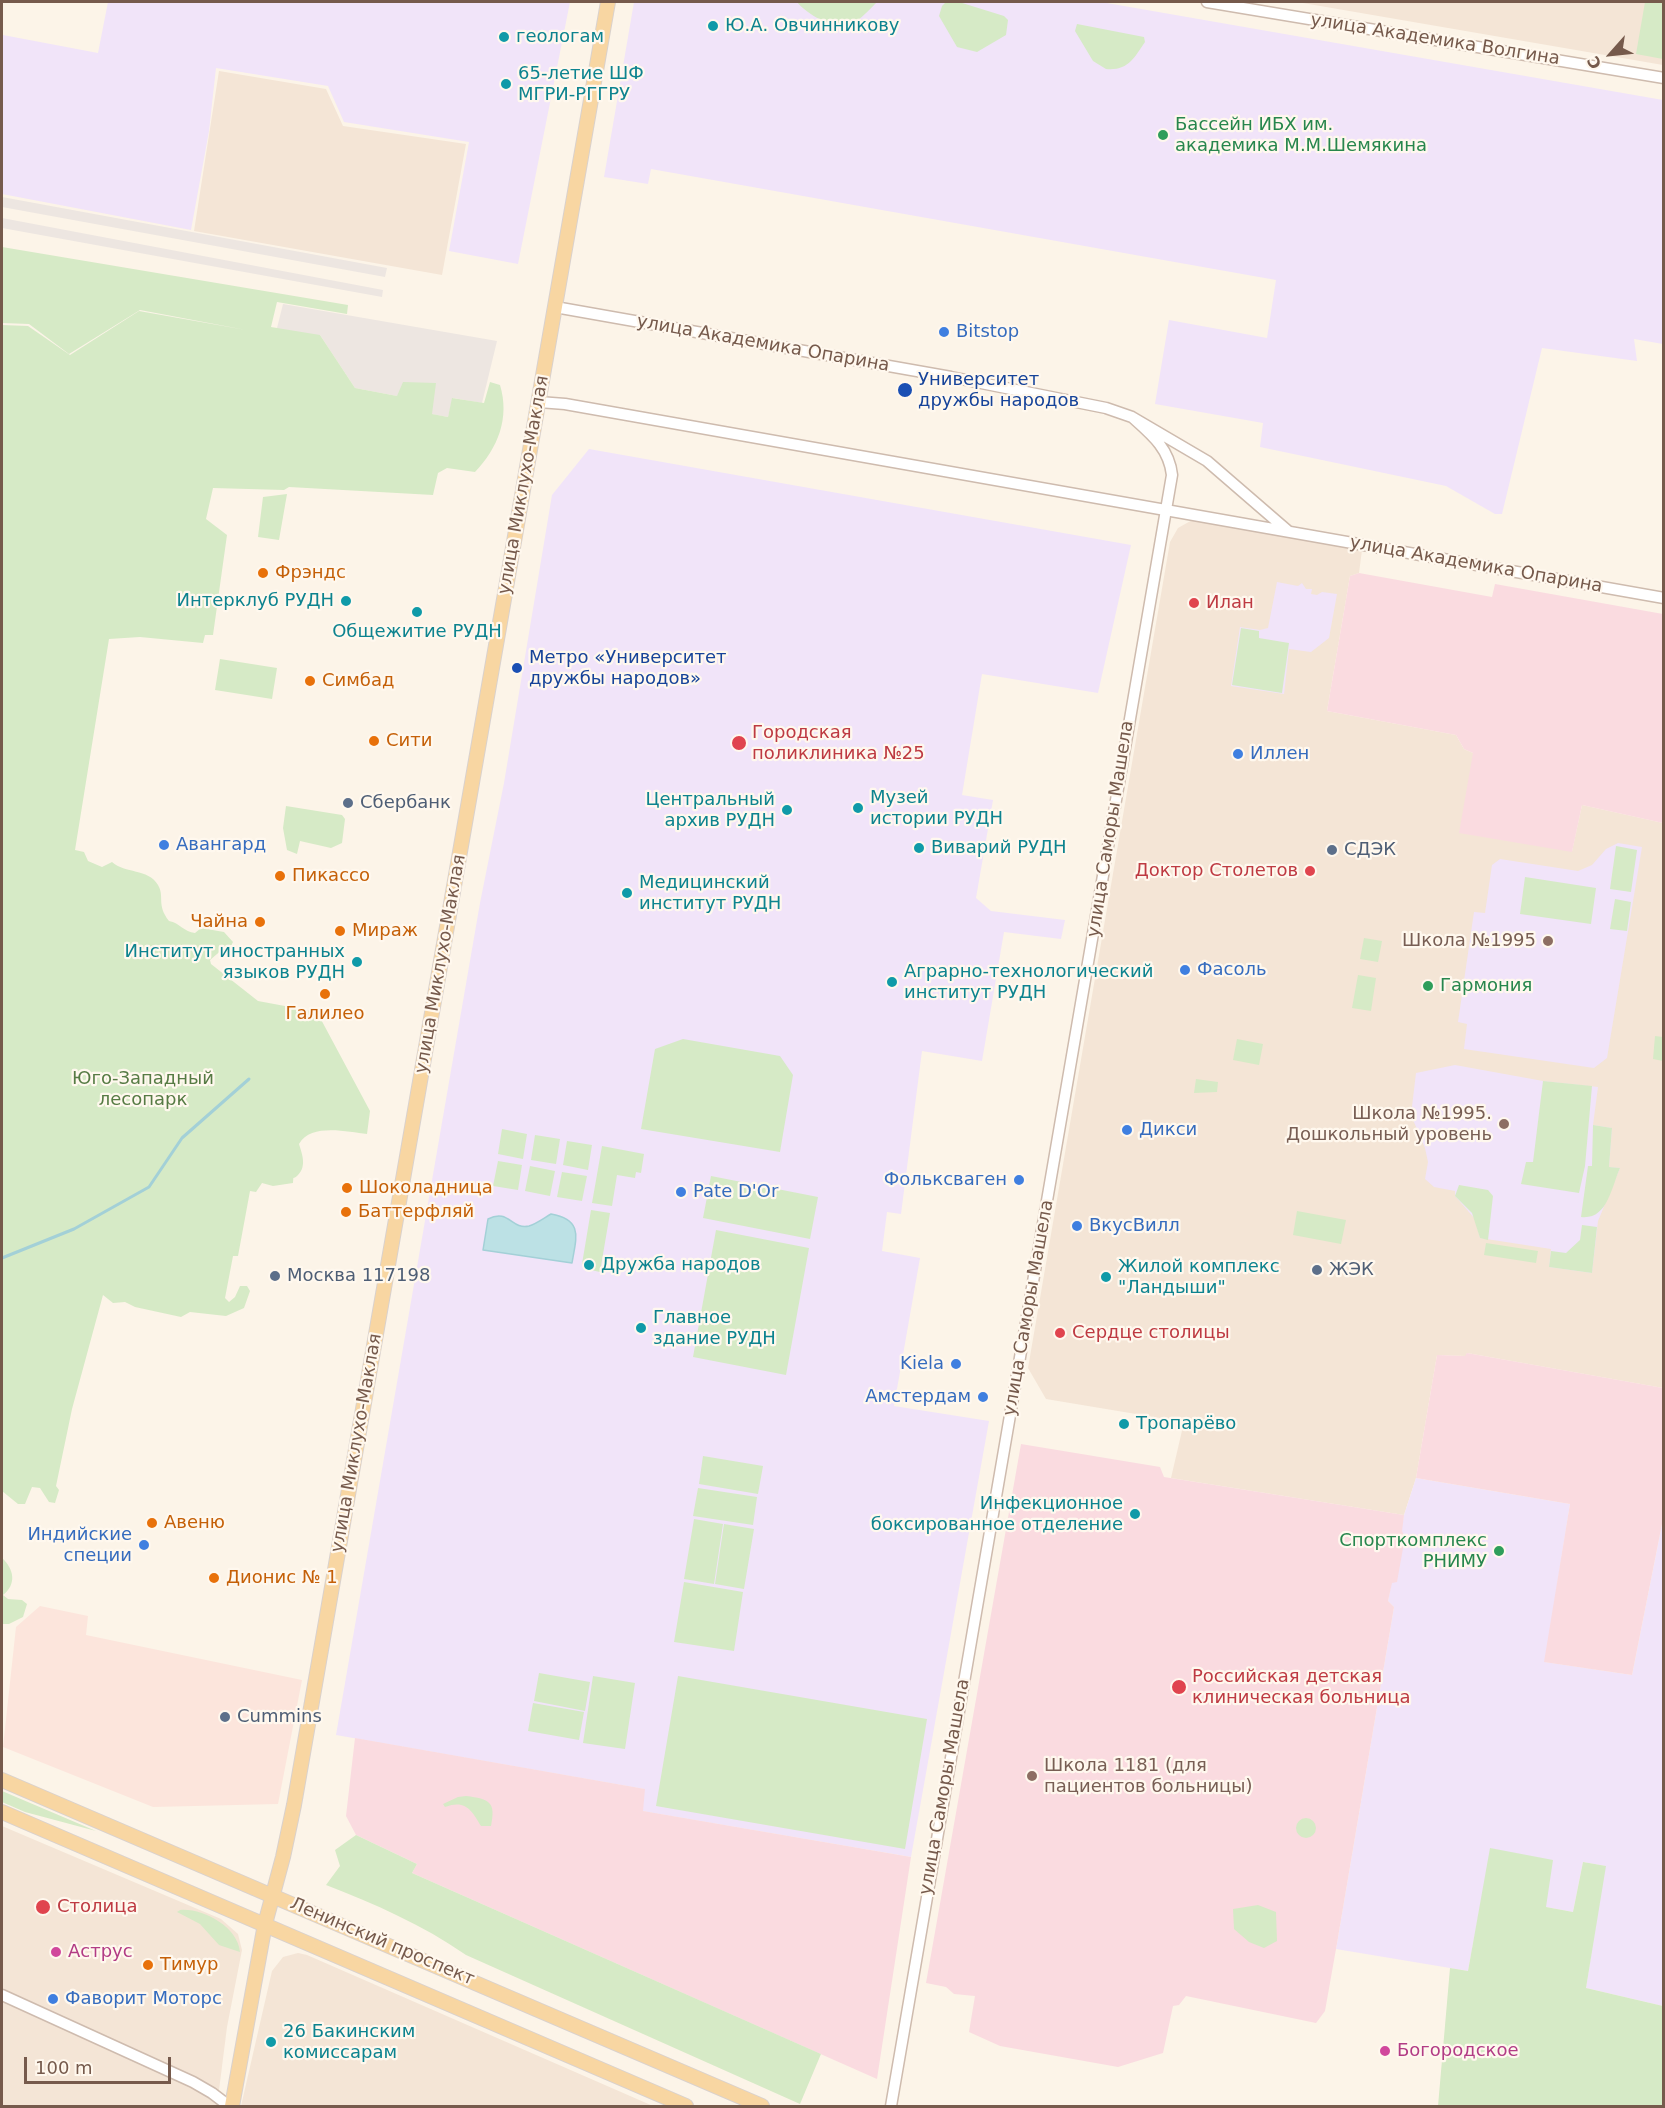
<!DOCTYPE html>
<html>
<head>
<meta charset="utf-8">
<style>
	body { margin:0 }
	#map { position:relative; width:1665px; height:2108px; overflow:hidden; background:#fcf4e8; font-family:"DejaVu Sans",sans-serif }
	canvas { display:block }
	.frame { position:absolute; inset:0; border:3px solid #765a4c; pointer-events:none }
	.north { position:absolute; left:1581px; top:24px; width:60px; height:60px; -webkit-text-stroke:4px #fff8ee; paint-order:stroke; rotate:243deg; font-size:16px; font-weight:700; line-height:24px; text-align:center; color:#765a4c }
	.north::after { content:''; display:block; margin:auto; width:21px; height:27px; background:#765a4c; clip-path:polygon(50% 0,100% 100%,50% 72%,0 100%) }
	.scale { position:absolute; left:24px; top:2057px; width:147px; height:27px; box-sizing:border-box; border:3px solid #765a4c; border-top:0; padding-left:8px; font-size:18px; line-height:21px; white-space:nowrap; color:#765a4c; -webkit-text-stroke:4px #fff8ee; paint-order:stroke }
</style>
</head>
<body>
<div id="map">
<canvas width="1665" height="2108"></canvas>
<div class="frame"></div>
<div class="north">С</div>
<div class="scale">100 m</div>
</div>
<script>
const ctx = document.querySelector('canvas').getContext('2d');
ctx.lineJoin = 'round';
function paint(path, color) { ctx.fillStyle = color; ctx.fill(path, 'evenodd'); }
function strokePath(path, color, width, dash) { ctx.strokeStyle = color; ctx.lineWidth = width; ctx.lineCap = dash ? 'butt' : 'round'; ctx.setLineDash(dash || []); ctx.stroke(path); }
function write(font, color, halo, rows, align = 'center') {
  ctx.font = font + ' "DejaVu Sans",sans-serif'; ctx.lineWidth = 4.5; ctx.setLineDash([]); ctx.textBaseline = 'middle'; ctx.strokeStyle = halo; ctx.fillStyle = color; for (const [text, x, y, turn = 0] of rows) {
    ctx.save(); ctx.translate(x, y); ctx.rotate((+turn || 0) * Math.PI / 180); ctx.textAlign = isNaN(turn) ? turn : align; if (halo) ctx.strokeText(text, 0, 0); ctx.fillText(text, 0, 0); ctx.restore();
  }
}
paint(new Path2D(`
	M1297,2H1663V65Z
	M219,71L326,89L343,126L466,144L442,275L194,231Z
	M1194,519L1362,550L1359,573L1350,576L1327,711L1456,735L1464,749L1473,753L1572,851L1582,805L1663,823V1388L1467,1353L1466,1356L1437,1355L1416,1478L1404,1515L1171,1478L1184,1422L1046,1399L1028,1368L1170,542L1178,528Z
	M2,1826L221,1919L238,1934L242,1950L227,2027L217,2106H2Z
	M298,1953L307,1955L653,2106H241L272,1971L283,1957Z`), '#f4e5d6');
paint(new Path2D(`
	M40,1606L88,1616L86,1635L302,1680L278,1804L153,1807L3,1747L16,1627Z`), '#fce5dc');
paint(new Path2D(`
	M2,197L387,268L385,277L2,207Z
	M2,218L383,290L382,297L2,228Z
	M283,304L497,341L482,403L453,398L448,417L431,414L435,383L397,396L355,388L320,335L282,339L275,336Z`), '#ede6e1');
paint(new Path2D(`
	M108,2H570L518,264L449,251L469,142L344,122L328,86L216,68L209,131L191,230L2,194L3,35L98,53Z
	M634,2H1101L1663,100V344L1634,339L1637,361L1542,348L1502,514H1495L1446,486L1260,447L1263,423L1155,404L1169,320L1267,338L1276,280L651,169L648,184L604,177Z
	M589,449L1131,545L1098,693L982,674L962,795L993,800L976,898L991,911L1065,920L1061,939L1004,932L982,1061L922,1051L901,1214L887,1212L882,1251L920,1258L894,1406L989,1421L911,1857L642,1811L644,1789L336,1735L480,903L504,783L552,495Z
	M1277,582L1298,586L1302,583L1306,589H1312L1311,594L1317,595L1322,592L1337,594L1329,638L1311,652L1289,649L1284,694L1231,686L1240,627L1260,630L1268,628Z
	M1618,843L1642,847L1607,1058L1594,1068L1464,1049L1467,1024L1458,1022L1474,912L1485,913L1492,865L1500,859L1578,871L1592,865L1606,849Z
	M1455,1065L1543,1081L1598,1087L1593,1125L1612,1128L1609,1167L1620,1168L1598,1221L1592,1273L1549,1267L1551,1249L1480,1238L1475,1219L1455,1196V1191L1434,1187L1425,1179L1428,1162L1425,1148L1411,1115L1416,1073Z
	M1416,1478L1570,1504L1545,1662L1632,1675L1663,1519V2006L1586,1988L1605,1866L1583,1862L1573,1912L1546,1907L1491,1848L1468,1971L1336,1949L1394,1607L1388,1601L1404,1515Z`), '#f1e4f9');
paint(new Path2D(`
	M1359,573L1492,597L1495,584L1663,614V823L1582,805L1572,852L1459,833L1473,753L1464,749L1456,735L1327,711L1350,576Z
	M1467,1353L1663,1388V1519L1632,1675L1544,1662L1570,1504L1416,1478L1437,1355L1465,1356Z
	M1021,1444L1160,1467L1164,1477L1404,1515L1402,1531L1405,1537L1397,1582L1392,1583L1388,1601L1394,1607L1336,1949L1325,2011L1316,2023L1186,1996L1179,2005L1173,2006L1163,2053L1118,2067L1000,2046L969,2032L975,1996L954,1994L946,1987L926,1983Z
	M355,1738L645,1789L643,1811L911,1857L877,2079L412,1873L417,1864L356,1835L346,1816Z`), '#fadbe0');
paint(new Path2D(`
	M797,2H877C870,9 861,19 852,24C836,32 807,14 797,2Z
	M946,2H959L1004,16L1008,20L1006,35L977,52L957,47L939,16L942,6Z
	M1645,2H1663V59L1636,54Z
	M1077,24L1144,37L1145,42C1134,58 1128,71 1106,69L1093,61L1075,31Z
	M2,247L348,305L347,314L277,302L271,327L320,335L355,388L397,396L403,382L436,383L432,414L448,417L452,398L484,403L490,382L500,385C510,418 498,448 475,472L447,468L438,473L433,495L289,487L284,490L213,488L206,519L227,535L213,635H205L203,643L140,637L109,639L75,850L84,852L88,861L102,867L112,862C125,874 148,868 158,885C165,897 156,904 169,921C180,923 184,932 195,933L201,928L224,932L233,942L230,948H224L210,960L211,964L258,1001L317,1012L370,1111L367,1134C347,1132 311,1123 299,1144C302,1154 307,1166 298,1175C292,1181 294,1174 293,1183L273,1186L262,1183L256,1192L250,1191L238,1256H233L225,1298L229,1302L235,1297L240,1286H247L250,1291L244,1308L226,1316L190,1312L181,1317L135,1307L125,1302L113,1303L103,1295L72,1409L56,1486L59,1490L55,1503L49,1502L40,1488L32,1487L25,1504H18L2,1491V325L28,326L70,355L139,311L246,330L140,310L69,354L29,324L2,323Z
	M287,494L279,540L258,537L263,497Z
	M1241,628L1259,631V638L1289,643L1282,693L1232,685Z
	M220,659L277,668L272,699L215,690Z
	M286,806L342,815L345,819L342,843L331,848L300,841L297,854L287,850L283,828Z
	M1616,846L1637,850L1631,892L1610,889Z
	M1525,877L1596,888L1591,924L1520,914Z
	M1615,899L1631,902L1627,931L1610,929Z
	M1364,938L1382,941L1378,962L1360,959Z
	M1358,975L1376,978L1371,1011L1352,1008Z
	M1655,1036L1663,1037V1061L1653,1059Z
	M683,1039L780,1056L793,1075L780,1152L641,1129L655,1049Z
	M1237,1039L1263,1044L1259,1065L1233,1060Z
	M1196,1079L1218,1082L1217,1092L1194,1093Z
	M1543,1081L1592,1086L1585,1166L1579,1193L1521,1184L1526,1162H1533Z
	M1593,1125L1612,1128L1609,1167L1620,1168C1611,1189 1607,1220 1581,1217L1588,1166H1592Z
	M502,1129L527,1134L523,1159L498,1154Z
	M535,1135L560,1139L556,1164L531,1160Z
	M567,1141L592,1145L588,1170L563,1165Z
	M602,1146L644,1154L641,1173L636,1172L635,1178L617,1175L612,1206L592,1203Z
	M498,1161L522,1165L518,1190L493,1186Z
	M530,1166L555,1171L550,1196L525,1191Z
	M562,1172L587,1176L582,1201L557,1197Z
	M711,1176L818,1197L810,1239L703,1218Z
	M1459,1185L1488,1190L1493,1196L1488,1240L1480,1238L1472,1213L1455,1196Z
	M591,1210L610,1213L600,1272L586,1269L582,1264Z
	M1297,1211L1346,1220L1341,1244L1293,1235Z
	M1582,1225L1597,1227L1592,1273L1549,1267L1551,1251L1566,1253L1580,1240Z
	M716,1230L809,1248L786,1375L693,1357Z
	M1486,1243L1538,1251L1536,1263L1484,1255Z
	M703,1456L763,1466L758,1494L699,1484Z
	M698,1488L757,1497L753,1525L693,1516Z
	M694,1519L723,1524L714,1584L684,1579Z
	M724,1524L754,1529L744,1589L715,1584Z
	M2,1558C14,1569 17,1584 3,1595L8,1599L22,1600L27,1604L23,1617L9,1624H2Z
	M684,1582L743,1592L734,1651L674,1642Z
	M539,1673L590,1682L585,1711L534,1701Z
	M593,1676L635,1683L625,1749L583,1743Z
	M678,1676L927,1719L905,1849L656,1806Z
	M533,1703L584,1712L579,1740L528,1731Z
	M2,1791L96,1831L25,1812L2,1802Z
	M466,1796C490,1799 496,1802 491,1826H481C472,1811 466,1799 445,1807L443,1804L458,1797Z
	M1296 1828a10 10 0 1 1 20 0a10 10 0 1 1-20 0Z
	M356,1835L417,1864L412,1873L821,2054L800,2104L466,1955C423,1925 375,1904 326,1885L340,1866L335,1850Z
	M1490,1848L1553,1860L1546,1907L1573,1912L1583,1862L1606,1866L1586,1988L1663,2006V2106H1438L1450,1968L1468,1971Z
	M1258,1905L1276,1912L1277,1941L1264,1948L1249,1942L1234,1929L1233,1909Z
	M180,1910C203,1908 238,1927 240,1952L219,1945L200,1924L177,1912Z`), '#d6eac6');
const water = new Path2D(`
	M551,1214C584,1220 576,1238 572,1263L483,1250L488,1219C509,1208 511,1230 529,1226C536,1224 544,1218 551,1214Z`);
paint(water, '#bce1e5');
strokePath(water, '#a3d0d7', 1.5);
strokePath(new Path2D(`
	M2,1258L74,1229L149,1187L182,1138L249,1079`), '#a3d0d7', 3);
const minor = new Path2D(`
	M1207,2L1664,78
	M555,307L951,377L1106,408L1132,417L1207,461L1288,531
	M539,402L565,404L1664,598
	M2,1995L193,2082L212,2093L229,2106
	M891,2106L1172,475C1169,448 1151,434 1132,417`);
const major = new Path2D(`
	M2,1780L762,2106
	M2,1812L686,2106
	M232,2106L265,1924L283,1857L294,1805L608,2`);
strokePath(minor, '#cebbae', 13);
strokePath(major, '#d9d1cd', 16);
strokePath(minor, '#fff', 10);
strokePath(major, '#f8d6a2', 14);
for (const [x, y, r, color] of [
	[713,26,6,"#0f9aa8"],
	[504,37,6,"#0f9aa8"],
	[506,84,6,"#0f9aa8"],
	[1163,135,6,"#2e9e5b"],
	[944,332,6,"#3f7fe0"],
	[905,390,8,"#1a4fb4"],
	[263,573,6,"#e8710a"],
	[346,601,6,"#0f9aa8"],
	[1194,603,6,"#e0444e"],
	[417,612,6,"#0f9aa8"],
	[517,668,6,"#1a4fb4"],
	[310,681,6,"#e8710a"],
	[374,741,6,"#e8710a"],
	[739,743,8,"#e0444e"],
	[1238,754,6,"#3f7fe0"],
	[348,803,6,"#5c6f8a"],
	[858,808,6,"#0f9aa8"],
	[787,810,6,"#0f9aa8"],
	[164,845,6,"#3f7fe0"],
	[919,848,6,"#0f9aa8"],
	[1332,850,6,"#5c6f8a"],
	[1310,871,6,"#e0444e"],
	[280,876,6,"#e8710a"],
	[627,893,6,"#0f9aa8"],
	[260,922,6,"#e8710a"],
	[340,931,6,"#e8710a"],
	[1548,941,6,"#8d6e63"],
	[357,962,6,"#0f9aa8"],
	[1185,970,6,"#3f7fe0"],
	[892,982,6,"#0f9aa8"],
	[1428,986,6,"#2e9e5b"],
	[325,994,6,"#e8710a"],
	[1504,1124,6,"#8d6e63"],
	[1127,1130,6,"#3f7fe0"],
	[1019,1180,6,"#3f7fe0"],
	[347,1188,6,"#e8710a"],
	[681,1192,6,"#3f7fe0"],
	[346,1212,6,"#e8710a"],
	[1077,1226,6,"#3f7fe0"],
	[589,1265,6,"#0f9aa8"],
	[1317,1270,6,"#5c6f8a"],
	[275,1276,6,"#5c6f8a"],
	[1106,1277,6,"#0f9aa8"],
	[641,1328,6,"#0f9aa8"],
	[1060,1333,6,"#e0444e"],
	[956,1364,6,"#3f7fe0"],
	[983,1397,6,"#3f7fe0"],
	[1124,1424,6,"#0f9aa8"],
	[1135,1514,6,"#0f9aa8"],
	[152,1523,6,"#e8710a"],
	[144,1545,6,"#3f7fe0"],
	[1499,1551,6,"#2e9e5b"],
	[214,1578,6,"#e8710a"],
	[1179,1687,8,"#e0444e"],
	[225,1717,6,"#5c6f8a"],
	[1032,1776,6,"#8d6e63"],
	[43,1907,8,"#e0444e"],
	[56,1952,6,"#d1479c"],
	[148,1965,6,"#e8710a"],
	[53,1999,6,"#3f7fe0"],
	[271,2042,6,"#0f9aa8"],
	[1385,2051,6,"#d1479c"]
]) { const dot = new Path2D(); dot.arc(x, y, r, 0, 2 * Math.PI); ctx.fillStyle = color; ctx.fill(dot); strokePath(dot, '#fff8ee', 2); }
write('18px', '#0d838f', '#fff8ee', [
	["Ю.А. Овчинникову",725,26],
	["геологам",516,37],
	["65-летие ШФ",518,74],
	["МГРИ-РГГРУ",518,95],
	["Интерклуб РУДН",334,601,"right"],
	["Общежитие РУДН",417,632,"center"],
	["Музей",870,798],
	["истории РУДН",870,819],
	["Центральный",775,800,"right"],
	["архив РУДН",775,821,"right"],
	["Виварий РУДН",931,848],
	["Медицинский",639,883],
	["институт РУДН",639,904],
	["Институт иностранных",345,952,"right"],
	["языков РУДН",345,973,"right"],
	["Аграрно-технологический",904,972],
	["институт РУДН",904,993],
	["Дружба народов",601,1265],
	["Жилой комплекс",1118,1267],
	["\"Ландыши\"",1118,1288],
	["Главное",653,1318],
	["здание РУДН",653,1339],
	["Тропарёво",1136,1424],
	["Инфекционное",1123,1504,"right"],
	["боксированное отделение",1123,1525,"right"],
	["26 Бакинским",283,2032],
	["комиссарам",283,2053]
], 'left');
write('18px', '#765a4c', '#fff8ee', [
	["улица Академика Волгина",1435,40,9],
	["улица Академика Опарина",763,344,10],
	["улица Миклухо-Маклая",524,485,-80],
	["улица Академика Опарина",1476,565,10],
	["улица Саморы Машела",1111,829,-81],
	["улица Миклухо-Маклая",441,964,-80],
	["улица Саморы Машела",1029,1308,-80],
	["улица Миклухо-Маклая",357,1443,-80],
	["улица Саморы Машела",945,1787,-80],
	["Ленинский проспект",382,1942,23]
]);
write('18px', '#27864d', '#fff8ee', [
	["Бассейн ИБХ им.",1175,125],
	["академика М.М.Шемякина",1175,146],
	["Гармония",1440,986],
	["Спорткомплекс",1487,1541,"right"],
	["РНИМУ",1487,1562,"right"]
], 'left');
write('18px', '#366cbe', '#fff8ee', [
	["Bitstop",956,332],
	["Иллен",1250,754],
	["Авангард",176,845],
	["Фасоль",1197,970],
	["Дикси",1139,1130],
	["Фольксваген",1007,1180,"right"],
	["Pate D'Or",693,1192],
	["ВкусВилл",1089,1226],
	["Kiela",944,1364,"right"],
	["Амстердам",971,1397,"right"],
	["Индийские",132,1535,"right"],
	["специи",132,1556,"right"],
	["Фаворит Моторс",65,1999]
], 'left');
write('18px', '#164399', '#fff8ee', [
	["Университет",918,380],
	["дружбы народов",918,401],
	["Метро «Университет",529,658],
	["дружбы народов»",529,679]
], 'left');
write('18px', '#c56008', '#fff8ee', [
	["Фрэндс",275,573],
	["Симбад",322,681],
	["Сити",386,741],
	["Пикассо",292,876],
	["Чайна",248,922,"right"],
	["Мираж",352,931],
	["Галилео",325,1014,"center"],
	["Шоколадница",359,1188],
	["Баттерфляй",358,1212],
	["Авеню",164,1523],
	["Дионис № 1",226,1578],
	["Тимур",160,1965]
], 'left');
write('18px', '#be3a42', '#fff8ee', [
	["Илан",1206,603],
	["Городская",752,733],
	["поликлиника №25",752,754],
	["Доктор Столетов",1298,871,"right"],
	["Сердце столицы",1072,1333],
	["Российская детская",1192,1677],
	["клиническая больница",1192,1698],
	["Столица",57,1907]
], 'left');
write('18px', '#4e5e75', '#fff8ee', [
	["Сбербанк",360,803],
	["СДЭК",1344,850],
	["ЖЭК",1329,1270],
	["Москва 117198",287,1276],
	["Cummins",237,1717]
], 'left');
write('18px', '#785e54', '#fff8ee', [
	["Школа №1995",1536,941],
	["Школа №1995.",1492,1114],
	["Дошкольный уровень",1492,1135],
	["Школа 1181 (для",1044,1766,"left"],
	["пациентов больницы)",1044,1787,"left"]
], 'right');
write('18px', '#567b44', '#fff8ee', [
	["Юго-Западный",143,1079],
	["лесопарк",143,1100]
]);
write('18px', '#b23c85', '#fff8ee', [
	["Аструс",68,1952],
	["Богородское",1397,2051]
], 'left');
</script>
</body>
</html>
